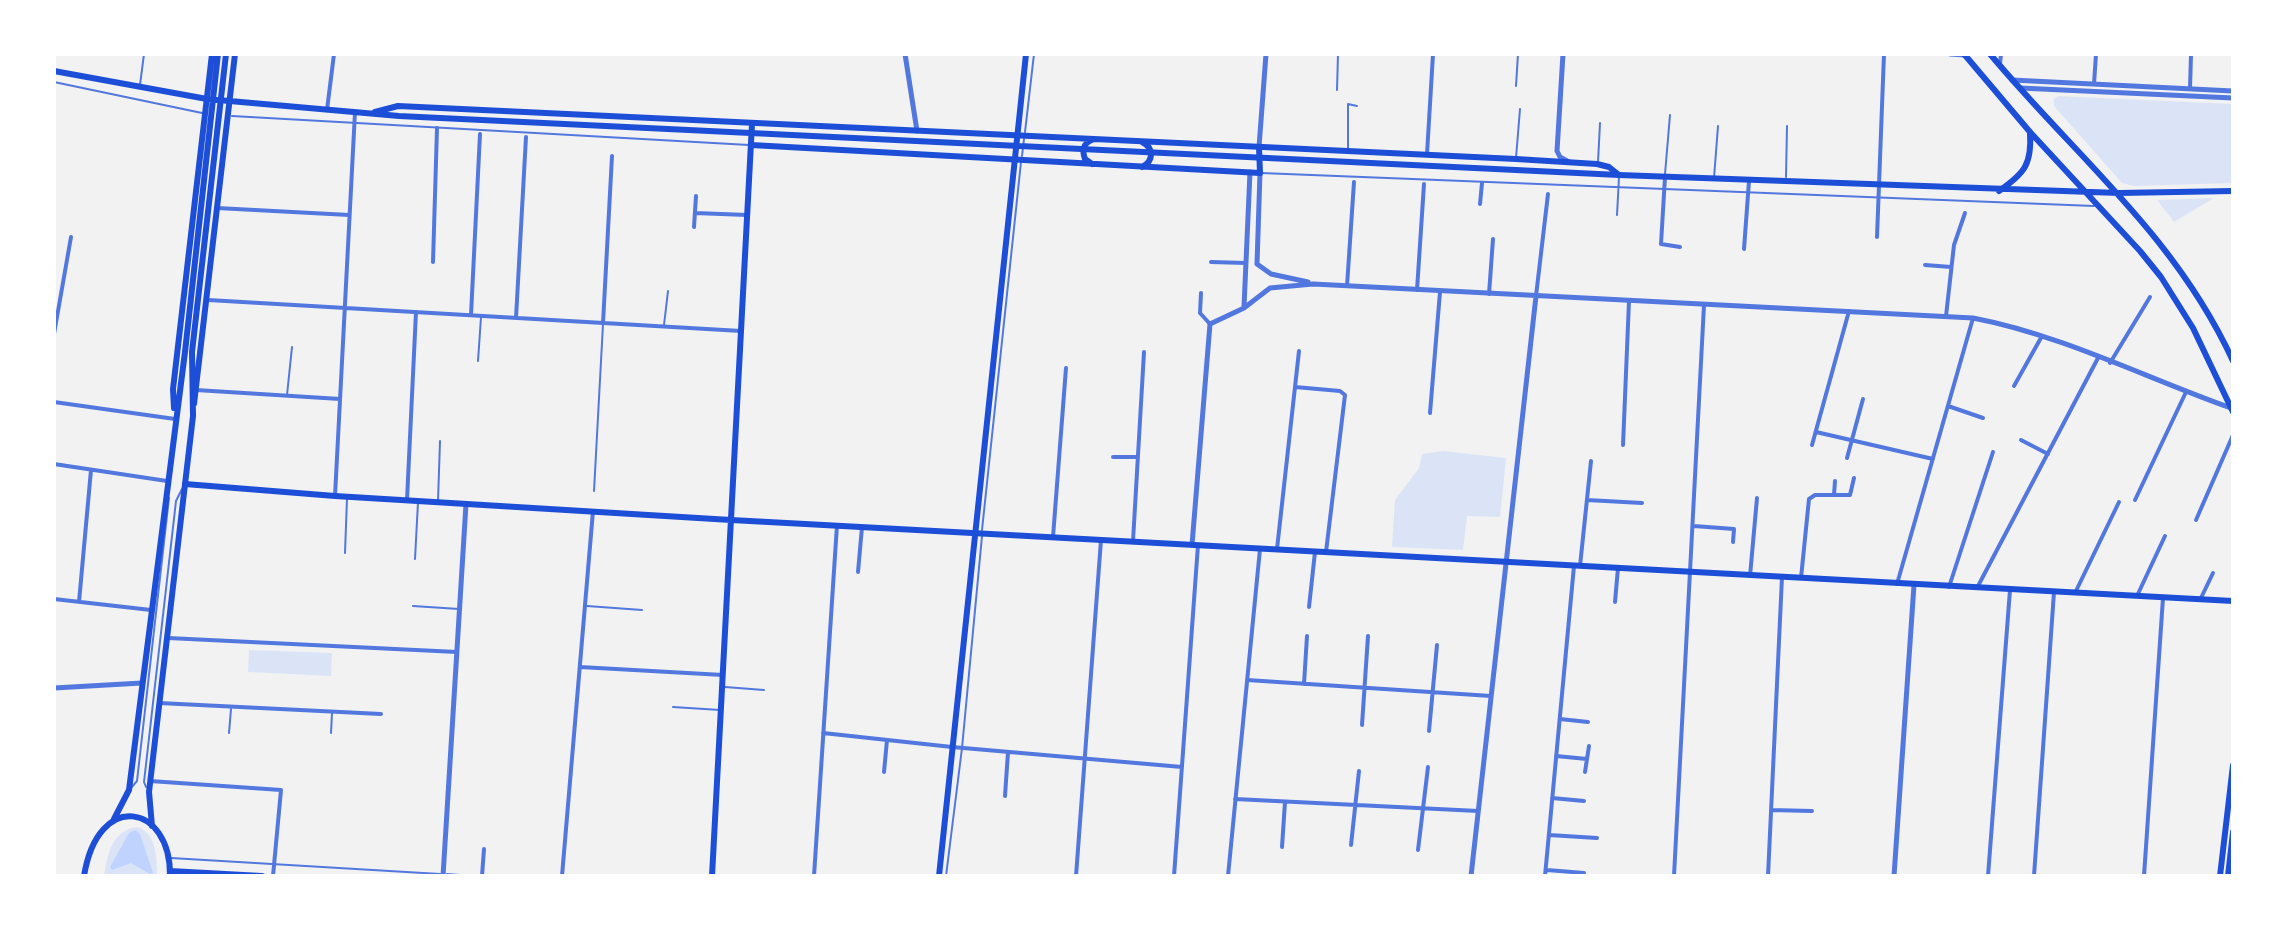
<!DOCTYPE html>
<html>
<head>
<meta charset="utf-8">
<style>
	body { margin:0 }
	#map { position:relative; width:2287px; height:930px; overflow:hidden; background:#f2f2f2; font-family:"IBM Plex Serif",serif }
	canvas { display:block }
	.frame { position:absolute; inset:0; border:56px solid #fff; pointer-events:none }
</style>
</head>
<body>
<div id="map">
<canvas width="2287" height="930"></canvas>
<div class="frame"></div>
</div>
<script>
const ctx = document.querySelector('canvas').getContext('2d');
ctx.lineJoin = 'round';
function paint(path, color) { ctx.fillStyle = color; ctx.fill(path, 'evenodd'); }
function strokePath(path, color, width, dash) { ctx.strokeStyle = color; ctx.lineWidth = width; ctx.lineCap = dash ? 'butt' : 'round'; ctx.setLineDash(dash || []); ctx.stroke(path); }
paint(new Path2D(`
	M2058,96L2233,104V183L2134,186L2122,183L2054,106V99Z
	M2214,198L2174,222L2157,200Z
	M1443,451L1506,458L1500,517L1467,516L1463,550L1392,547L1395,500L1419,468L1422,454Z
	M249,650L332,653L331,676L248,672Z
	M137,827C157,833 157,858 157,876H104C107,855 112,830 137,827Z`), '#dbe4f7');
paint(new Path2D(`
	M135,830L140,834L153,873L150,874L131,863L112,870L110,867L129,833Z`), '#bfd3fe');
strokePath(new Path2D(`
	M54,82L202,113
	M140,85L144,54
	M1516,86L1518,54
	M1337,90L1338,54
	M232,116L749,145
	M1025,132L1034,54
	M1348,151V104L1357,106
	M1022,156L1024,139
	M1516,158L1520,109
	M1598,162L1600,123
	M1261,173L2094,206
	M1665,174L1670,115
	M1786,177L1787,126
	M1714,178L1718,126
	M1617,215L1619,177
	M664,325L668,291
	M478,361L481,317
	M287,395L292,347
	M594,491L603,324
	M438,501L440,441
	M982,530L1021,162
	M345,553L347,498
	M415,559L418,502
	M413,606L459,609
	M587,606L642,610
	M725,687L764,690
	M673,707L720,710
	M229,733L231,709
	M331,733L332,713
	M146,787L144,782L176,501L182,489
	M131,788L137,781L169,498
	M171,858L440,874
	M447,874L473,876
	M946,876L962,748L982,536`), '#5277de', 2);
strokePath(new Path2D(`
	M2000,64L2001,54
	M2094,84L2096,54
	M2190,89L2191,54
	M327,110L334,54
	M1427,154L1433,54
	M1665,177L1661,244L1680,247
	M1480,204L1482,183
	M217,208L349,215
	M695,213L747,215
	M694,227L696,196
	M1877,237L1884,54
	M1744,249L1749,181
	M433,262L437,128
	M1211,262L1246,263
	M1925,265L1951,267
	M1347,286L1354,182
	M1417,290L1424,184
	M1201,293L1200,313L1210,324
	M1489,294L1493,239
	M1536,296L1548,194
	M208,300L741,331
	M471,315L480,134
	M1946,316L1954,245L1965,213
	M516,318L526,137
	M603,323L612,156
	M54,334L71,237
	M2110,363L2150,297
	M2014,386L2042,336
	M1295,387L1340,391L1345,395L1326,552
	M196,390L340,399
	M54,402L175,419
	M1948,406L1983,418
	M1430,413L1440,292
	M1816,432L1933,459
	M2021,440L2048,454
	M1623,445L1629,301
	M1812,445L1849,311
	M1113,457H1138
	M1847,458L1863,399
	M54,464L167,481
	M1834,495L1835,481
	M335,496L355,112
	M407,500L416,312
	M1587,500L1642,503
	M2135,500L2186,392
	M2196,520L2233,435
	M1694,526L1734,529L1733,542
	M1053,537L1066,368
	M1133,541L1144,352
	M1277,549L1299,351
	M1580,566L1591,461
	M858,572L862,527
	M1750,576L1757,498
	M1801,578L1809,499L1815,495H1850L1854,478
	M1897,584L1973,318
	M1978,586L2098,358
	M1949,587L1993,452
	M2075,593L2119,502
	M2137,596L2165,536
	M54,599L151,610
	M2200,600L2213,573
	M79,602L91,470
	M1615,602L1618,568
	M1309,607L1315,552
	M168,638L457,652
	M580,667L723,675
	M1247,680L1491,696
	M1304,684L1307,636
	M159,703L381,714
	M1560,719L1588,722
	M1362,725L1368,636
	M1429,731L1437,645
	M823,733L952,747L1182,767
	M1556,756L1587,759
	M884,772L887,740
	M1585,772L1589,746
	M150,781L281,790L273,876
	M1005,796L1008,752
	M1552,798L1584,801
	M1235,799L1478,811
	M1771,810L1812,811
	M1549,835L1597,838
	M1351,845L1359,771
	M1282,847L1285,802
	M1418,850L1428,767
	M1547,870L1584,873
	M482,876L484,849
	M562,876L593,511
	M814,876L837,525
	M1076,876L1101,540
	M1174,876L1198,545
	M1228,876L1260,549
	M1545,876L1574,566
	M1674,876L1704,305
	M1768,876L1782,577
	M1988,876L2010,590
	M2034,876L2054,592
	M2144,876L2163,598`), '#5277de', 4);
strokePath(new Path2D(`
	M905,54L917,131
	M1563,54L1557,151L1560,157L1569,162
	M1950,54L1965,55
	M2012,80L2233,91
	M2020,88L2233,98
	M1259,147L1266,54
	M1260,173L1257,264L1271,274L1308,282
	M1244,307L1250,172
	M1192,545L1210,324L1244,308L1270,288L1313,284L1973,318C2062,335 2146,378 2231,408
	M54,688L142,683
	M443,876L466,504
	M1471,876L1536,296
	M1894,876L1914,585`), '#5277de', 5);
strokePath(new Path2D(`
	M375,112L398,106L1516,159L1597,164L1609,167L1619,175
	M1092,140C1083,143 1082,151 1085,159L1092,164
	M751,145L1260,173L1259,147
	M1142,167C1154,161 1154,148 1142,142
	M2119,193L2233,191
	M185,484L335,496L731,520L2233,601
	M712,876L752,124
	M2220,876L2233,765`), '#1d4ed8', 6);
strokePath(new Path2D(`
	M1964,54L2030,132L2140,251L2161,277L2193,328L2233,412
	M1990,54C2076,157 2175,235 2233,361
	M54,71L207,99L399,116L1619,175L2119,193
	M1999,191C2025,173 2032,164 2030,132
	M194,404L235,54
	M174,408L173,389L212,54
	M114,819L129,790L185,352L218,54
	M152,826L149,792L193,416L192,352L226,54
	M170,871L262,876
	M84,876C98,789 171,804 170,876
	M939,876L1026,54
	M2228,876L2233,832`), '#1d4ed8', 6);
</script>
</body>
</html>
